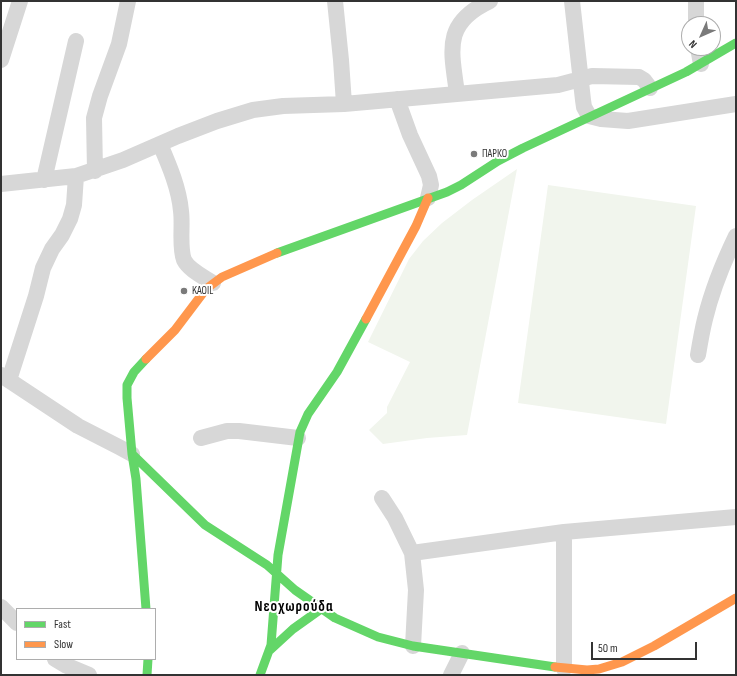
<!DOCTYPE html>
<html>
<head>
<meta charset="utf-8">
<style>
	body { margin:0 }
	#map { position:relative; width:737px; height:676px; overflow:hidden; background:#fff; font-family:"Sofia Sans Condensed",sans-serif }
	canvas { display:block }
	.frame { position:absolute; inset:0; border:2px solid #333; pointer-events:none }
	.legend { position:absolute; left:16px; top:608px; width:140px; height:52px; box-sizing:border-box; background:#fff; border:1px solid #adadad; margin:0; padding:5px 7px; list-style:none; font-size:12px; color:#333 }
	.legend li { display:flex; align-items:center; gap:8px; height:20px }
	.legend b { width:20px; border:1px solid #adadad }
	.north { position:absolute; left:681px; top:16px; width:40px; height:40px; box-sizing:border-box; background:#fff; border:1px solid #adadad; border-radius:50%; rotate:225deg; font-size:11px; font-weight:700; line-height:16px; text-align:center; color:#333 }
	.north::after { content:''; display:block; margin:auto; width:14px; height:18px; background:#7a7a7a; clip-path:polygon(50% 0,100% 100%,50% 72%,0 100%) }
	.scale { position:absolute; left:591px; top:642px; width:106px; height:18px; box-sizing:border-box; border:2px solid #333; border-top:0; padding-left:5px; font-size:12px; line-height:14px; white-space:nowrap; color:#333; -webkit-text-stroke:3px #fff; paint-order:stroke }
</style>
</head>
<body>
<div id="map">
<canvas width="737" height="676"></canvas>
<div class="frame"></div>
<ul class="legend">
<li><b style="height:5px;background:#63d668"></b>Fast</li>
<li><b style="height:5px;background:#ff974d"></b>Slow</li>
</ul>
<div class="north">N</div>
<div class="scale">50 m</div>
</div>
<script>
const ctx = document.querySelector('canvas').getContext('2d');
ctx.lineJoin = 'round';
function paint(path, color) { ctx.fillStyle = color; ctx.fill(path, 'evenodd'); }
function strokePath(path, color, width, dash) { ctx.strokeStyle = color; ctx.lineWidth = width; ctx.lineCap = dash ? 'butt' : 'round'; ctx.setLineDash(dash || []); ctx.stroke(path); }
function write(font, color, halo, rows, align = 'center') {
  ctx.font = font + ' "Sofia Sans Condensed",sans-serif'; ctx.lineWidth = 4; ctx.setLineDash([]); ctx.textBaseline = 'middle'; ctx.strokeStyle = halo; ctx.fillStyle = color; for (const [text, x, y, turn = 0] of rows) {
    ctx.save(); ctx.translate(x, y); ctx.rotate((+turn || 0) * Math.PI / 180); ctx.textAlign = isNaN(turn) ? turn : align; if (halo) ctx.strokeText(text, 0, 0); ctx.fillText(text, 0, 0); ctx.restore();
  }
}
paint(new Path2D(`
	M517,169L467,435L427,438L383,444L369,430L387,413V407L410,362L368,342L409,259L423,241L442,223L472,200Z
	M548,185L696,206L666,424L518,403Z`), '#f1f5ed');
strokePath(new Path2D(`
	M335,1L341,60L344,104
	M572,1L583,100L584,107L589,116L601,119L628,121L736,104
	M696,1V24
	M698,48L701,64
	M1,60L20,1
	M457,93C451,49 443,23 490,1
	M397,99L410,135L429,176L431,185L428,198
	M160,144C169,165 179,188 181,211C183,226 179,247 184,260C189,270 204,277 213,283
	M95,171L94,118L100,96L119,44L128,1
	M44,180L76,41
	M1,184L76,176L123,160L178,136L217,121L253,110L283,106L344,104L558,85L592,76L639,77L644,80L650,88
	M698,355C700,343 702,331 705,319C712,290 723,263 736,236
	M1,375L78,426L119,447L132,454
	M9,380L36,296L43,268L52,249L62,235L70,219L74,205L76,176
	M201,438L227,431H239L298,438
	M382,498L395,518L412,553
	M1,607L17,623
	M413,646L416,590L412,553L564,532L736,517
	M55,659L65,665L89,675
	M564,669V532
	M451,675L462,653`), '#d7d7d7', 16);
strokePath(new Path2D(`
	M277,253L447,192L461,185L498,161L523,148L686,72L736,43
	M132,454L205,525L267,565L295,590L335,618L378,637L413,646L555,667
	M146,609L136,479L132,454L127,398V385L134,372L146,359
	M269,651L293,629L321,609
	M147,675L148,659
	M260,675L271,645L278,555L300,432L308,414L337,372L366,319`), '#63d668', 9);
strokePath(new Path2D(`
	M366,319L416,226L428,198
	M146,359L175,330L206,289L222,277L277,253
	M555,667L587,670L599,669L622,662L654,646L736,598`), '#ff974d', 9);
for (const [x, y, r, color] of [
	[474,154,4,"#7a7a7a"],
	[184,291,4,"#7a7a7a"]
]) { const dot = new Path2D(); dot.arc(x, y, r, 0, 2 * Math.PI); ctx.fillStyle = color; ctx.fill(dot); strokePath(dot, '#fff', 1.5); }
write('11px', '#333', '#fff', [
	["ΠΑΡΚΟ",482,154],
	["KAOIL",192,291]
], 'left');
ctx.letterSpacing = '1px';
write('bold 15px', '#000', '#fff', [
	["Νεοχωρούδα",294,607]
]);
ctx.letterSpacing = '0px';
</script>
</body>
</html>
